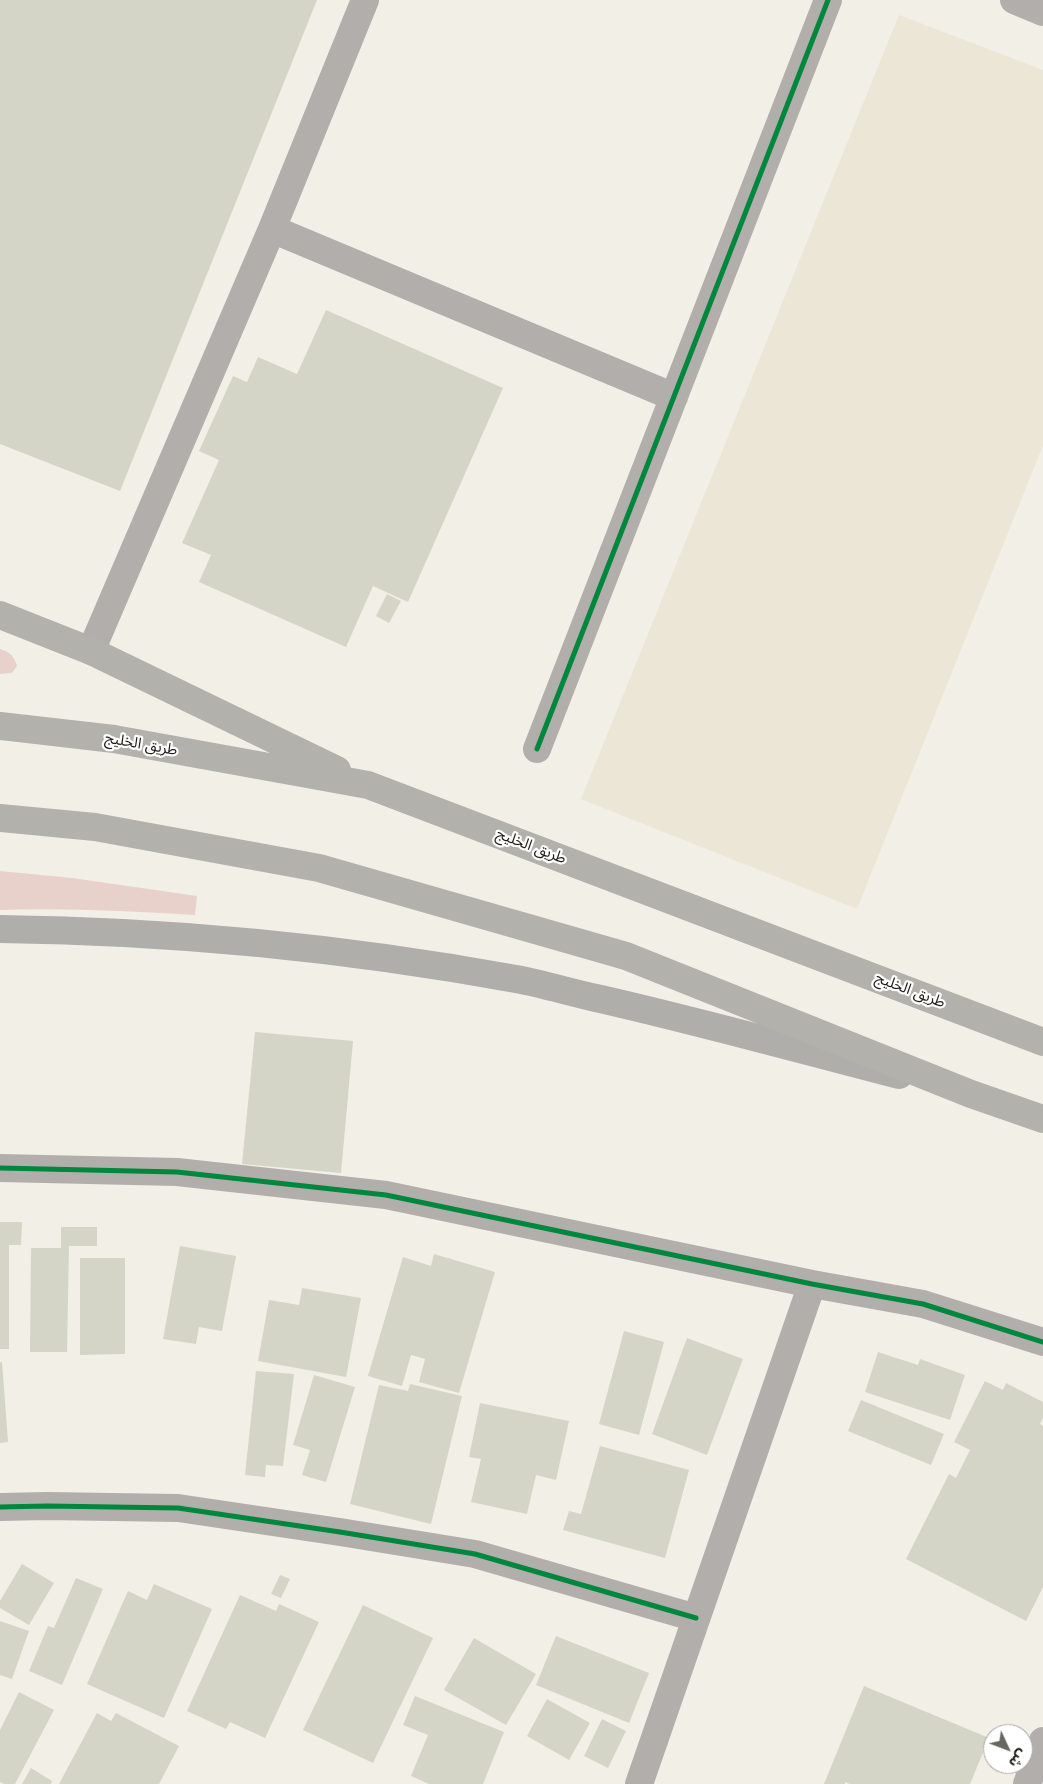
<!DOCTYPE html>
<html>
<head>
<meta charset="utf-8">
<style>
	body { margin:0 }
	#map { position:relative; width:1043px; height:1784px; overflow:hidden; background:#f2efe7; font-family:Jost,"Noto Sans Arabic",sans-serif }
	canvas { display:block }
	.north { position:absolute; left:983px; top:1724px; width:50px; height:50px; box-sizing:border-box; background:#fff; border:1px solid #a5a4a2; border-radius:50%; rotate:133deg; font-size:14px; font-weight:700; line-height:20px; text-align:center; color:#1e1c17 }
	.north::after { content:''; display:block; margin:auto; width:18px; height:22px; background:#686660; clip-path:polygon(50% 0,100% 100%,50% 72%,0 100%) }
</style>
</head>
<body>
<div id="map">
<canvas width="1043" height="1784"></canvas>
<div class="north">ش</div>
</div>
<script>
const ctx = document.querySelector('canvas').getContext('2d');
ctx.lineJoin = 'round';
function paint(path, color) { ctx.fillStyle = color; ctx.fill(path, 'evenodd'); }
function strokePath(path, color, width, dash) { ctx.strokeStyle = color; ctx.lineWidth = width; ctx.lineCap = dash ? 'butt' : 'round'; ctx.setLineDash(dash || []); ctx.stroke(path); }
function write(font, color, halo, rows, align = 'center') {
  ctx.font = font + ' Jost,"Noto Sans Arabic",sans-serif'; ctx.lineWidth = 4.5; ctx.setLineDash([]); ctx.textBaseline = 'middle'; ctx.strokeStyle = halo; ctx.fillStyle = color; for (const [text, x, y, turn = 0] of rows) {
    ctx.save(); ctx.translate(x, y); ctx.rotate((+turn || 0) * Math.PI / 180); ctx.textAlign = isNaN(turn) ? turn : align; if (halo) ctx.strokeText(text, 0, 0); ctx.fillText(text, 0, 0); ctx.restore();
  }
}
paint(new Path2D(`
	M899,15L1043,70V445L857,909L581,799Z`), '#ebe6d6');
paint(new Path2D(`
	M0,649C10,652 14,656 17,666L12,673L0,674Z
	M0,871L72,878L197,896L195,915C130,911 65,908 0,910Z`), '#e8d1ca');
paint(new Path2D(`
	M0,0H317L120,491L0,444Z
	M326,310L503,388L408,602L373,586L346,647L199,582L211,555L182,543L219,460L199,451L233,376L247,382L258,357L297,374Z
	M387,594L401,601L389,623L376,616Z
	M255,1032L353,1041L341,1173L242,1164Z
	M0,1222H22L21,1245H9V1349H0Z
	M61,1227H97V1246H69L67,1352H30L31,1248H61Z
	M180,1246L236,1256L222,1331L199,1327L196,1344L163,1339Z
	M434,1254L495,1272L459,1393L419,1382L425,1359L411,1355L402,1386L368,1376L403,1257L431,1266Z
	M80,1258H125V1354L80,1355Z
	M302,1288L361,1298L346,1377L258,1361L269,1300L299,1305Z
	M624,1331L664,1342L639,1435L599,1424Z
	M687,1338L743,1359L707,1455L652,1434Z
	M878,1352L918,1365L920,1359L965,1375L950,1420L865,1392Z
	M0,1362H2L8,1442L0,1443Z
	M256,1371L294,1374L283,1466L266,1465L265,1477L245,1475Z
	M314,1375L355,1387L326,1482L302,1475L310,1450L293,1445Z
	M985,1381L1003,1390L1006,1383L1043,1402V1418L1040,1424L1043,1426V1587L1026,1621L906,1559L949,1474L956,1478L970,1450L954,1442Z
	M410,1384L462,1396L431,1524L350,1504L379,1385L408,1391Z
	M861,1400L944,1434L931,1465L848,1431Z
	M480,1403L569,1421L556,1480L536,1475L527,1514L471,1502L481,1459L469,1457Z
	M600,1446L689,1470L665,1558L563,1530L569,1511L581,1514Z
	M22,1564L54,1583L29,1625L0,1608V1601Z
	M280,1575L290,1579L281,1598L271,1594Z
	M76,1578L103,1589L62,1685L29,1671L48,1626L54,1628Z
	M154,1584L212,1609L164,1718L87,1684L128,1591L147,1600Z
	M240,1595L276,1611L279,1604L319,1622L265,1738L230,1722L226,1729L187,1711Z
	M363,1605L433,1638L373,1763L303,1730Z
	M0,1621L29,1631L12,1679L0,1675Z
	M556,1636L649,1673L629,1723L536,1685Z
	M474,1638L536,1674L506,1725L444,1690Z
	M864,1686L989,1738L970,1784H850L845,1782V1784H824Z
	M19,1692L54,1710L15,1784H4L0,1782V1730Z
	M415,1696L504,1732L483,1784H429L411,1776L428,1735L403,1725Z
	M547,1699L590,1723L569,1760L527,1736Z
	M97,1713L111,1721L116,1713L179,1746L159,1784H59Z
	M602,1719L626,1731L608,1768L584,1756Z
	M31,1768L52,1781L51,1784H22Z`), '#d4d5c7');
strokePath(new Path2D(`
	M1014,0L1043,12
	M272,229L674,397
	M91,651L272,229L365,0
	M537,749L828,0
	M0,1168L177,1172L386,1195L812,1284L923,1304L1043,1342
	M0,1507L47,1506L178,1508L340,1532L475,1554L696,1618
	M639,1784L812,1284
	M1027,1784L1043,1741`), '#b1aeac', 28);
strokePath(new Path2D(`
	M0,929C173,931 346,948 516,979C543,984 569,992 596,998C698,1021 798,1049 899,1075`), '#b0aeab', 28);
strokePath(new Path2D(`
	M0,615L91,651L337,770
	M0,726L114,739L368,785L1043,1042
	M0,818L95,827L319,868L626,956L971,1094L1043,1119`), '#b3b1ac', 28);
strokePath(new Path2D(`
	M537,749L828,0
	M0,1168L177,1172L386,1195L812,1284L923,1304L1043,1342
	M0,1507L47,1506L178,1508L340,1532L475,1554L696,1618`), '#00873e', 5);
write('15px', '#1e1c17', '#fff', [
	["طريق الخليج",141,745,10],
	["طريق الخليج",531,847,21],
	["طريق الخليج",910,991,21]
]);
</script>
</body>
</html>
